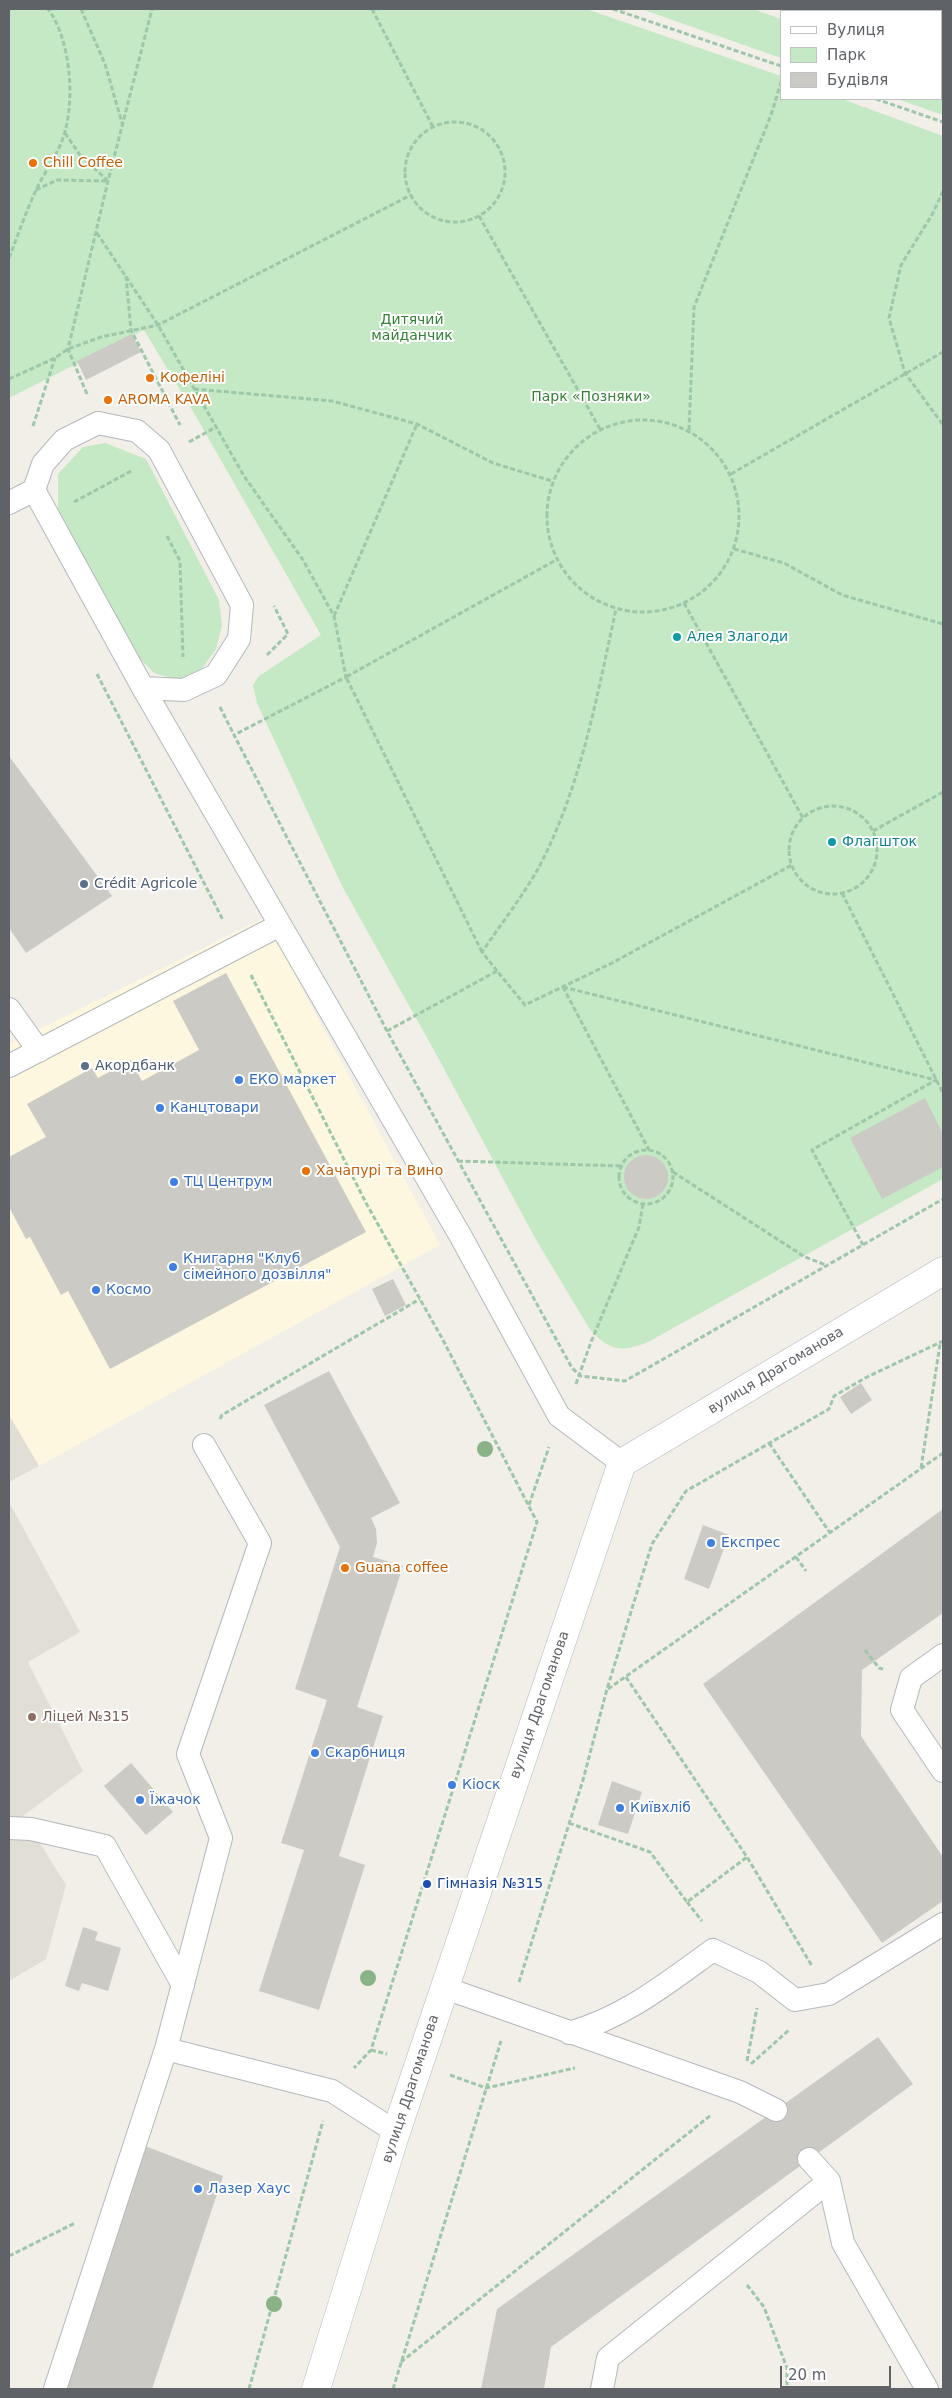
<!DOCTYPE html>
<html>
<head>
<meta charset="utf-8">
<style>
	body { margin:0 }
	#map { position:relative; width:952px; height:2398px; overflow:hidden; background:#f1efe8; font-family:"DejaVu Sans",sans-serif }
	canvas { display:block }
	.frame { position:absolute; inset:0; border:10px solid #5f6368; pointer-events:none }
	.legend { position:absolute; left:780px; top:10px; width:162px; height:90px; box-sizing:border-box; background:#fff; border:1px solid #bfc1c3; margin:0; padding:6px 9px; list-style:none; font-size:15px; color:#5f6368 }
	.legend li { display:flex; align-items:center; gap:10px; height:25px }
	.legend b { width:25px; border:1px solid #bfc1c3 }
	.scale { position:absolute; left:780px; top:2366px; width:111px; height:22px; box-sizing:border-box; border:2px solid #5f6368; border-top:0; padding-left:6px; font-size:15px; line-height:18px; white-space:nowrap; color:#5f6368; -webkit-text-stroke:4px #fff; paint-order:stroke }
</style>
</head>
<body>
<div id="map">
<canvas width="952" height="2398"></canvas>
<div class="frame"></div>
<ul class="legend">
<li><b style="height:6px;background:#fff"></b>Вулиця</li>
<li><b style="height:14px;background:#c5e8c5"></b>Парк</li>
<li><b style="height:14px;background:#cccac5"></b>Будівля</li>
</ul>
<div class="scale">20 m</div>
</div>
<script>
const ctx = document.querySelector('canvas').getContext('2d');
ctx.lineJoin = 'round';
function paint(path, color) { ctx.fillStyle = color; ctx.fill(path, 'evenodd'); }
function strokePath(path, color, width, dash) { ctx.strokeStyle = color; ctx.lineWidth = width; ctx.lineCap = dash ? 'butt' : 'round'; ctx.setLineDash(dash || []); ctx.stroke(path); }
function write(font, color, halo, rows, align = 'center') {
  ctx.font = font + ' "DejaVu Sans",sans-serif'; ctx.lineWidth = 4; ctx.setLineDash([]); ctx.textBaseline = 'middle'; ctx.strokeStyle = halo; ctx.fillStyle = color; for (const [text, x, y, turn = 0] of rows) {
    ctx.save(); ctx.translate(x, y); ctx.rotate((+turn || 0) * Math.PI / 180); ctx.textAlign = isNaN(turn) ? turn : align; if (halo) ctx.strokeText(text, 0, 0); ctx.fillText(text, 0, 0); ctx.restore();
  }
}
paint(new Path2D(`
	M264,918L440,1245L39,1466L9,1415V1044Z`), '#fef7e0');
paint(new Path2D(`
	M9,1415L39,1466L9,1482Z
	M9,1502L80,1632L28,1662L83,1771L23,1816L66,1885L46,1959L9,1981Z`), '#e1ded6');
paint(new Path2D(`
	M9,9H586L781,76V99H842L943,136V1179L648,1342C620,1353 609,1351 589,1328L535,1238L435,1052L342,886L257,703L253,685L259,676L321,635L191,408L144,330L9,398Z
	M641,9H753L781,19V58Z
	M941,77L943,78V115L897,99H941Z
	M105,443L146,459L219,600L222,626L216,649L201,670L177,680L154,673L137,656L58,509V474L83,447Z`), '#c5e8c5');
paint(new Path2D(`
	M132,334L141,352L86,380L77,361Z
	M9,756L112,896L26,953L9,928Z
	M226,973L366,1232L110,1369L68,1291L61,1295L30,1237L26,1239L9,1207V1157L46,1137L27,1104L92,1068L98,1078L131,1060L142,1081L199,1050L173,1001Z
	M925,1098L943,1134V1167L882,1199L850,1138Z
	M624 1177a22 22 0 1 1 44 0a22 22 0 1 1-44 0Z
	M393,1279L406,1305L385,1316L372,1289Z
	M329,1371L400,1503L371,1518L376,1529L377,1543L373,1557L403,1566L357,1707L383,1716L339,1856L365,1865L319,2010L259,1991L304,1850L281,1843L327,1700L295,1689L340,1547L264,1405Z
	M861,1383L872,1400L851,1414L840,1397Z
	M943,1509V1613L862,1670L861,1736L943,1857V1901L882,1943L703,1684Z
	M703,1525L729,1535L709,1589L684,1579Z
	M131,1763L173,1812L146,1835L104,1786Z
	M612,1781L642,1792L628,1834L598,1825Z
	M83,1927L98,1932L95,1940L121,1948L108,1991L82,1983L79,1991L65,1986Z
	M878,2037L913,2084L551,2347L544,2389H481L497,2309Z
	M145,2146L223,2176L152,2389H66Z`), '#cccac5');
const service = new Path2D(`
	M34,490L143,688L460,1235L559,1416L622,1463
	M9,503L34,490L43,464L64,440L98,423L137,431L159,450L242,605L239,639L216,675L184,690L143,688
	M9,1009L39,1051
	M9,1066L280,925
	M943,1655L911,1678L902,1710L943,1771
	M9,1828L31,1829L105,1846L183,1985
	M445,1988L740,2092L776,2110
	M569,2033C625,2017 666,1984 713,1950L759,1972L795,2000L829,1994L943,1924
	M166,2049L332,2091L396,2132
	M809,2159L829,2181L843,2243L927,2389
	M55,2389L166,2049L221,1838L188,1754L260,1543L204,1445
	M602,2389L608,2358L829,2181`);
const tertiary = new Path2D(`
	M316,2389L396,2132L622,1463L943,1271`);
const secondary = new Path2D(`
	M886,9L894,11
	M941,29L943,30`);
strokePath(service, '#b5b8bc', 24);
strokePath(tertiary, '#b5b8bc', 29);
strokePath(secondary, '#b6babf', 29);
strokePath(new Path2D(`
	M81,9L105,64L122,123
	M372,9L433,127
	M613,9L781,66
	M876,99L943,122
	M405 172a50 50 0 1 1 100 0a50 50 0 1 1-100 0Z
	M65,133L80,155L107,180
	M36,190L57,180L108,181
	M943,191L933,213L901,265L889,318L905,373L943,425
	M479,216L600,429
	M97,233L158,325L244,476L303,560L334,616L346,677L234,735L387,1031L572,1368L581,1376L625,1381L943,1199
	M9,258C18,235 26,212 36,190C45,171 60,152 65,131C75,97 70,38 48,9
	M126,276L131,330L180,425
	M9,379L55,358L68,349L101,337L158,325L411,195
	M194,389L332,401L417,424L493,463L552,481
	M87,394L68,349L108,181L152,9
	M547 516a96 96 0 1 1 192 0a96 96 0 1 1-192 0Z
	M33,426L55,358
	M689,430L694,307L771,115L781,82
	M189,442L216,427
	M731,474L943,352
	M74,502L133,470
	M167,536L180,561L183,657
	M734,549L784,563L842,595L943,624
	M684,603L803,818
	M334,616L417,424
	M267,655L288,634L274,606
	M97,674L223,920
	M220,707L234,735
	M789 850a44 44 0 1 1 88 0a44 44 0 1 1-88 0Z
	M873,831L943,792
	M842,893L943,1093
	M482,952L346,677L556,560
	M497,971L482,952C501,924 523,896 539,867C581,787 597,696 616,609
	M251,975L366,1203L443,1340L537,1522L371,2050L354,2068
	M563,987L936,1080L812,1150L863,1245
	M563,987L649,1150
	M387,1031L497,971L525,1005L612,963L792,865
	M619 1177a27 27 0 1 1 54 0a27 27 0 1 1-54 0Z
	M458,1161L621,1166
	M673,1172L805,1257L826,1265
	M576,1384L591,1342L639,1227L643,1204
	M220,1419L222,1415L420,1299
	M769,1443L830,1533
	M921,1468L940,1344
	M529,1505L549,1447
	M796,1557L806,1571
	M865,1650L879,1668L883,1669
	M626,1677L747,1857L812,1966
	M608,1689L943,1453
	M569,1823L650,1852L687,1902L747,1857
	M687,1902L702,1921
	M519,1982L583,1780L607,1689L652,1544L686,1491L829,1409L834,1396L867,1377L943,1341
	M371,2050L387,2054
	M747,2061L757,2008
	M751,2064L789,2030
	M450,2075L486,2088L575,2068
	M9,2256L75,2223
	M747,2285L764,2307L787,2368V2389
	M401,2362L711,2115
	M249,2389L323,2121
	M393,2389L501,2041`), '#9cc7a9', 3, [5, 2.5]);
strokePath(service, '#fff', 22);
strokePath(tertiary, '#fff', 28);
strokePath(secondary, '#fff', 28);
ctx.fillStyle = '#89b387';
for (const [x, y] of [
	[485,1449],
	[368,1978],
	[274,2304]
]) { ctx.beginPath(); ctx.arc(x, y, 8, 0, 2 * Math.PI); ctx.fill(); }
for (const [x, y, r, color] of [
	[33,163,5,"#e8710a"],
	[150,378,5,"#e8710a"],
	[108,400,5,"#e8710a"],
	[677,637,5,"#0f9aa8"],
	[832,842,5,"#0f9aa8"],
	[84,884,5,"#5c6f8a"],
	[85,1066,5,"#5c6f8a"],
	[239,1080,5,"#3f7fe0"],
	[160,1108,5,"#3f7fe0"],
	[306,1171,5,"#e8710a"],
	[174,1182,5,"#3f7fe0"],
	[173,1267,5,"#3f7fe0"],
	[96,1290,5,"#3f7fe0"],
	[711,1543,5,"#3f7fe0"],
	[345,1568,5,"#e8710a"],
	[32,1717,5,"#8d6e63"],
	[315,1753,5,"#3f7fe0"],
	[452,1785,5,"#3f7fe0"],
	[140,1800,5,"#3f7fe0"],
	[620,1808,5,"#3f7fe0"],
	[427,1884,5,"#1a4fb4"],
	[198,2189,5,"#3f7fe0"]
]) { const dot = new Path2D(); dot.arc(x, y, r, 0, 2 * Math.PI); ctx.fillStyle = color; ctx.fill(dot); strokePath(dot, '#fff', 2); }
write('14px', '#c56008', '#fff', [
	["Chill Coffee",43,163],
	["Кофеліні",160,378],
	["AROMA KAVA",118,400],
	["Хачапурі та Вино",316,1171],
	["Guana coffee",355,1568]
], 'left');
write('14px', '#348238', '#fff', [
	["Дитячий",412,320],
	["майданчик",412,336],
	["Парк «Позняки»",591,397]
]);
write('14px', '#0d838f', '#fff', [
	["Алея Злагоди",687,637],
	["Флагшток",842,842]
], 'left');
write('14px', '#4e5e75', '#fff', [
	["Crédit Agricole",94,884],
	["Акордбанк",95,1066]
], 'left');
write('14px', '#366cbe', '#fff', [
	["ЕКО маркет",249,1080],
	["Канцтовари",170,1108],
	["ТЦ Центрум",184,1182],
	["Книгарня \"Клуб",183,1259],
	["сімейного дозвілля\"",183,1275],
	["Космо",106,1290],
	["Експрес",721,1543],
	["Скарбниця",325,1753],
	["Кіоск",462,1785],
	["Їжачок",150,1800],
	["Київхліб",630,1808],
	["Лазер Хаус",208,2189]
], 'left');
write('14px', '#5f6368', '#fff', [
	["вулиця Драгоманова",776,1371,-31],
	["вулиця Драгоманова",540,1705,-71],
	["вулиця Драгоманова",411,2089,-72]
]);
write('14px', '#785e54', '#fff', [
	["Ліцей №315",42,1717]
], 'left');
write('14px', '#164399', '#fff', [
	["Гімназія №315",437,1884]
], 'left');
</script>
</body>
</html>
